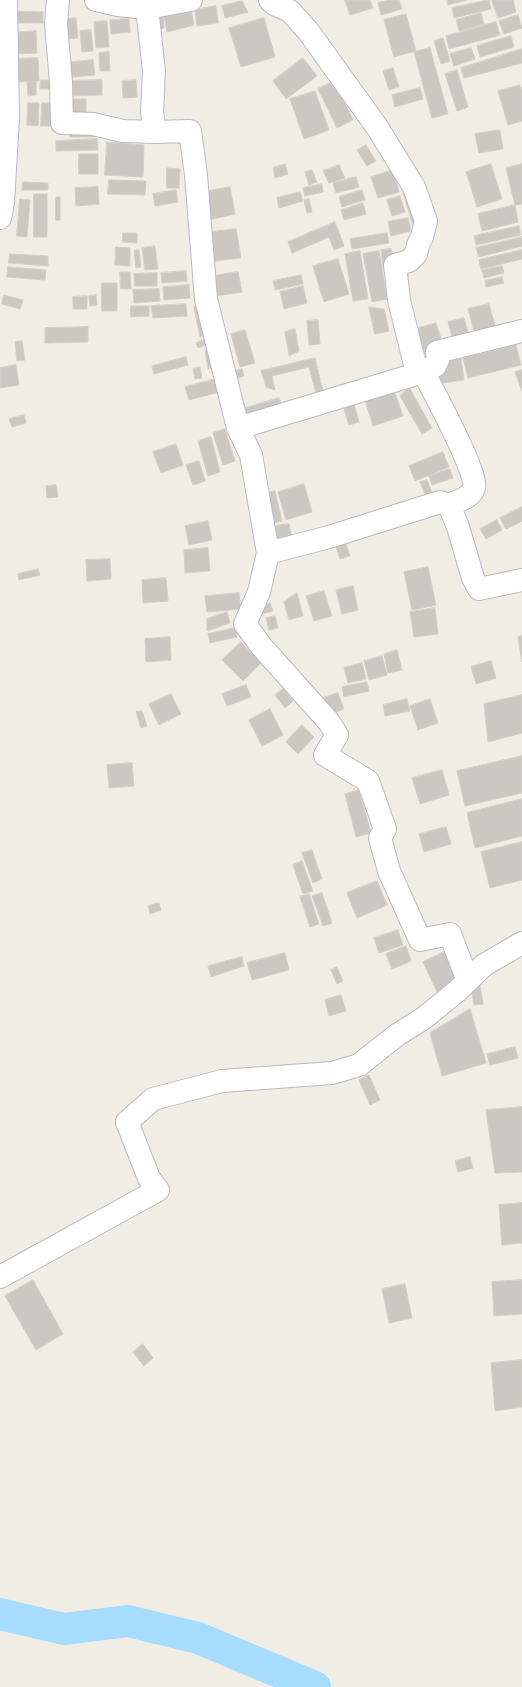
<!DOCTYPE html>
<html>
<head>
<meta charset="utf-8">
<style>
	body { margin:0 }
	canvas { display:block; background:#f0ede5 }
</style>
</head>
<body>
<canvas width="522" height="1687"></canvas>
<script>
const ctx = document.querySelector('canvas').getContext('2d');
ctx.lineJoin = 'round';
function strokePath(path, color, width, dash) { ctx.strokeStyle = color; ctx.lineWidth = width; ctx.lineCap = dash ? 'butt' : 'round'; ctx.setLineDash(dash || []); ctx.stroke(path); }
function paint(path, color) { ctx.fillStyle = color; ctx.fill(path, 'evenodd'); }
strokePath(new Path2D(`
	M0,1614L64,1629L128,1621L198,1638L315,1687`), '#a6ddff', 32);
const building = new Path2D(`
	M345,0H370L373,8L350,15Z
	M390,0H399L402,9L381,15L378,3Z
	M447,0H467L448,5Z
	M489,0L491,9L454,18L452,8Z
	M492,0H513L516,12L498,18Z
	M242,1L248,12L225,18L222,6Z
	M216,6L218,23L197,26L195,10Z
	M191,10L194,25L167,32L164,16Z
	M10,11L43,12V23H9Z
	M481,13L484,24L459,31L456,20Z
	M406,14L416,51L394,57L384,20Z
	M163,15L164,28L152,30L150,16Z
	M518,15L522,28L504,34L499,21Z
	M76,18L78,38L62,39L60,20Z
	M264,18L275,57L241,67L229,28Z
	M129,19L130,32L111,34L110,20Z
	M107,21L109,47L96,48L94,22Z
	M496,22L500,35L449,49L446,36Z
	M91,30L93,51L82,52L80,31Z
	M36,31L37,53L10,54L9,33Z
	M511,36L514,47L480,57L477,46Z
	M443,38L450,61L441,64L434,41Z
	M430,48L448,114L432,118L414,52Z
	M471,48L475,59L454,66L450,54Z
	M522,49V63L464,78L461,68Z
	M109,52L110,71H100L99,53Z
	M38,58L39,81L12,82L11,59Z
	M303,58L317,76L286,99L273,81Z
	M93,60L95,75L64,78L63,63Z
	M393,68L399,87L389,90L383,71Z
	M457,70L468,107L457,111L445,74Z
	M41,80H51V89H40Z
	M102,80V95L64,96L63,81Z
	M136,80L137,97L123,98L122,81Z
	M334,81L353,120L337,128L318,89Z
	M36,82V95L28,96L27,83Z
	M520,85L522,90V121L508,125L498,91Z
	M420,88L423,99L395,107L392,95Z
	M315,91L329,130L304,139L290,99Z
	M65,99H86V122L65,121Z
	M28,103H39L38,126L27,125Z
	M42,103H53L52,126H41Z
	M500,130L503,149L479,153L475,134Z
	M70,132H95V137H70Z
	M97,139L98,150L56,151V141Z
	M107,142L144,145L143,177L105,175Z
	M366,145L376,161L367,166L357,150Z
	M79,154H98V174H79Z
	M285,164L288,174L275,178L273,168Z
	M491,164L502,199L477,207L466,172Z
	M522,164V204L515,205L506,168Z
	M339,165L345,178L329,183L323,171Z
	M167,168L180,169L179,188H167Z
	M312,170L317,182L309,185L305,172Z
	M393,170L399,192L378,198L371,177Z
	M356,177L359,187L336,193L333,183Z
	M109,180L146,181L145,195L108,194Z
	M23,182L48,183V190H22Z
	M322,184L323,192L305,196L303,188Z
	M98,187L99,204L76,206L75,188Z
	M230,187L235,214L204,221L198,193Z
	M176,190L178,202L155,206L153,194Z
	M362,190L365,200L342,207L339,197Z
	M411,191L422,227L414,229L403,193Z
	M300,192L303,201L279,208L277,198Z
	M34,194H47V237H34Z
	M400,196L405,212L392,216L387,200Z
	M56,197H60V220H56Z
	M20,199L30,200L27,237L17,236Z
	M309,199L312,212L307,213L304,200Z
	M363,203L366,214L344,220L341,210Z
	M515,205L518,222L482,231L478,214Z
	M408,218L411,231L391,236L388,222Z
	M335,222L344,246L334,250L329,237L292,253L288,242Z
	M519,226L521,235L476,245L474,236Z
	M236,229L241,258L207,262L203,233Z
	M123,233H137V243L123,242Z
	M387,233L389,243L352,249L350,239Z
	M522,237V246L479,257L476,248Z
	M155,246L158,269L145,270L142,248Z
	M116,247L130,248V266L115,265Z
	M391,249L394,267L383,268L381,250Z
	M139,250L141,267L136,268L134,251Z
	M522,250V259L481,269L479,260Z
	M360,251L368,299L353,301L345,254Z
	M379,251L387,299L372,302L363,254Z
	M10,254L48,256V266L9,263Z
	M338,259L349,294L324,302L313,266Z
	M502,266L504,273L484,278L482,270Z
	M8,267L46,270L45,280L7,277Z
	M186,271L187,281L162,283L161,273Z
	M120,272H130L131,289H121Z
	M238,272L242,292L211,297L207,277Z
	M157,273V286H135L134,274Z
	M301,275L303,284L275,290L273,281Z
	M502,277L504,283L486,287L485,281Z
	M102,283H117V311H102Z
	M189,285L190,298L164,300L163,287Z
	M303,286L307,303L284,309L280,292Z
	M159,289L160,301L134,303L133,290Z
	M4,295L23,300L20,309L2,304Z
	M96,295L97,305L90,306L89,296Z
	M87,296V309H73V297Z
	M186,304L187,316L153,318L151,306Z
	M489,304L496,329L475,335L468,309Z
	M204,305L211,335L200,337L194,307Z
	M131,306H149V316L131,317Z
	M369,307L384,309L389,331L375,334Z
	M464,318L470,340L454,344L448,322Z
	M318,320L320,344L309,345L307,321Z
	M436,323L444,348L423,354L415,329Z
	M88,327V342L45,343V328Z
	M295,329L299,351L289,356L285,332Z
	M245,330L255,363L240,367L231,334Z
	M212,337L214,342L198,348L196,343Z
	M22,341L25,360L17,361L15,342Z
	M516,345L521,365L468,378L463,358Z
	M212,349L215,367L208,369L205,350Z
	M186,357L188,365L154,374L152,366Z
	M315,358L324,395L317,397L309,367L272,376L275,390L266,387L261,371Z
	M461,358L464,380L435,384L442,361Z
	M16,365L19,385L0,388V368Z
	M200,367L202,378L195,379L193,369Z
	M242,369L244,376L231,380L229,373Z
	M522,370V391L515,372Z
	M216,379L219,392L189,400L185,387Z
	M409,387L432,428L422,434L400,396Z
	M394,390L403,416L373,426L365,400Z
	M279,398L284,413L240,425L236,411Z
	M354,404L359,422L349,425L343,406Z
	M24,415L26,423L12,427L9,419Z
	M225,429L235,461L223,465L213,433Z
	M211,437L220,472L208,476L198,441Z
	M176,444L183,465L161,473L153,452Z
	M443,452L449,467L415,481L409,466Z
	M199,461L205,481L193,485L186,465Z
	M450,469L453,478L432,485L429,476Z
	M427,480L433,495L427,500L420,482Z
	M304,484L312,512L286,520L278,492Z
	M56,485L58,497L47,498L46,486Z
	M275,491L282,521L267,524L260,495Z
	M522,507V521L506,529L500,518Z
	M497,520L502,530L486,539L480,529Z
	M208,521L212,540L189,545L185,526Z
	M289,524L293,543L279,546L275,526Z
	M345,541L350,556L340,559L335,544Z
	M208,548L210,571L185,573L184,550Z
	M110,559L111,579L87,581L86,560Z
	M428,567L436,605L412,610L404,572Z
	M38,569L40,575L19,580L18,574Z
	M166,578L168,601L143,603L142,580Z
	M353,586L358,610L342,614L336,590Z
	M324,591L332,616L314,621L306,596Z
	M239,593L241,609L207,612L205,596Z
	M297,593L303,616L289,620L284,602Z
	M270,603L273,611L262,614L257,607Z
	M435,608L438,634L414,637L410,612Z
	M227,612L230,623L207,631V619Z
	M275,616L278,628L269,630L266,618Z
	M235,628L237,637L210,643L208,634Z
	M522,636V662L518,637Z
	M170,637L171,660L146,662L145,639Z
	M241,642L261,663L243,681L222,660Z
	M397,650L402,670L388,673L384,654Z
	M382,656L387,675L369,680L364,661Z
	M491,661L496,678L476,684L471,667Z
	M362,663L366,679L348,683L344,668Z
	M367,682L369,691L344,697L342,687Z
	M246,685L251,697L227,706L222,694Z
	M283,689L293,701L285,708L275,695Z
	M338,693L344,709L329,715L323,698Z
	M171,694L181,714L159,725L149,704Z
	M522,695V733L488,742L484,704Z
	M407,699L410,711L385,716L383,705Z
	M430,699L438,723L418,730L410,706Z
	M270,709L283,735L262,746L249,720Z
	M142,711L147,726L141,728L136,712Z
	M302,725L314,737L298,754L286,742Z
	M522,756V793L465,806L457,771Z
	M132,763L134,786L109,788L107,765Z
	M442,770L449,795L420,804L412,778Z
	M359,790L371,833L356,837L345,794Z
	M522,799V836L475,848L467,813Z
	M446,827L451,844L424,852L419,834Z
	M522,842V880L490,888L481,852Z
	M312,850L322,879L313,883L302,853Z
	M302,861L313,891L303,894L293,865Z
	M377,881L387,905L357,918L347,893Z
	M322,893L332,923L323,926L312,896Z
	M309,894L319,924L310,927L300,897Z
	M159,903L161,910L150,914L148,906Z
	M398,930L403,945L379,953L374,938Z
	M406,946L411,961L392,969L386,954Z
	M444,952L460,985L439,996L423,962Z
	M285,953L289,970L252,980L247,963Z
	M242,957L244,966L211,977L208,966Z
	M337,967L343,981L337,984L331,970Z
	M480,985L483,1004L474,1005L471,987Z
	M341,995L346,1011L329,1016L325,1000Z
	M470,1009L486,1063L442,1076L430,1033Z
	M515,1047L518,1058L490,1065L487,1054Z
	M369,1075L380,1100L370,1105L359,1080Z
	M522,1107V1172L495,1173L486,1110Z
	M470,1157L473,1168L458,1172L455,1161Z
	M522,1203V1243L502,1245L499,1205Z
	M33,1280L63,1334L36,1350L5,1296Z
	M522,1280V1314L494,1316L492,1282Z
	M405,1284L412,1318L389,1323L382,1289Z
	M143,1344L153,1358L144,1366L133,1352Z
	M522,1360V1407L495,1411L491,1363Z`);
paint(building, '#cbc8c2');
strokePath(building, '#d5cec3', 1);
const minor = new Path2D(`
	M58,0L56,24L61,82L62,123L93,124L123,131L155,132
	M96,0L118,5L147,8L191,0
	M270,0L274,4L290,11L308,31L377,127L414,187L426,221L422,237L418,245L416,254L409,261L395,265L399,300L417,373
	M147,8L154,71L152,112L155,132L190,131L196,175L206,299L238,428L251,455L268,553L259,592L245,624L262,647L329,722L337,735L325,755L368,781L385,829L380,838L389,871L420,940L450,934L468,981
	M0,218L3,203L8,118L6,0
	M423,371C432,389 479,475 474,488C471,498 458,501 449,505
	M238,428L410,376L435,366L438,360L437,352L522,331
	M268,553L329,537L440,502L449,505L458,527L473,578L479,589L522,580
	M0,1277L158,1190L149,1178L127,1122L153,1099L222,1081L332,1073L359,1065L397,1035L424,1018L456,992L484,965L522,943`);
strokePath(minor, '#b8bbbf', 24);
strokePath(minor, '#fff', 22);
</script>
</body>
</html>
